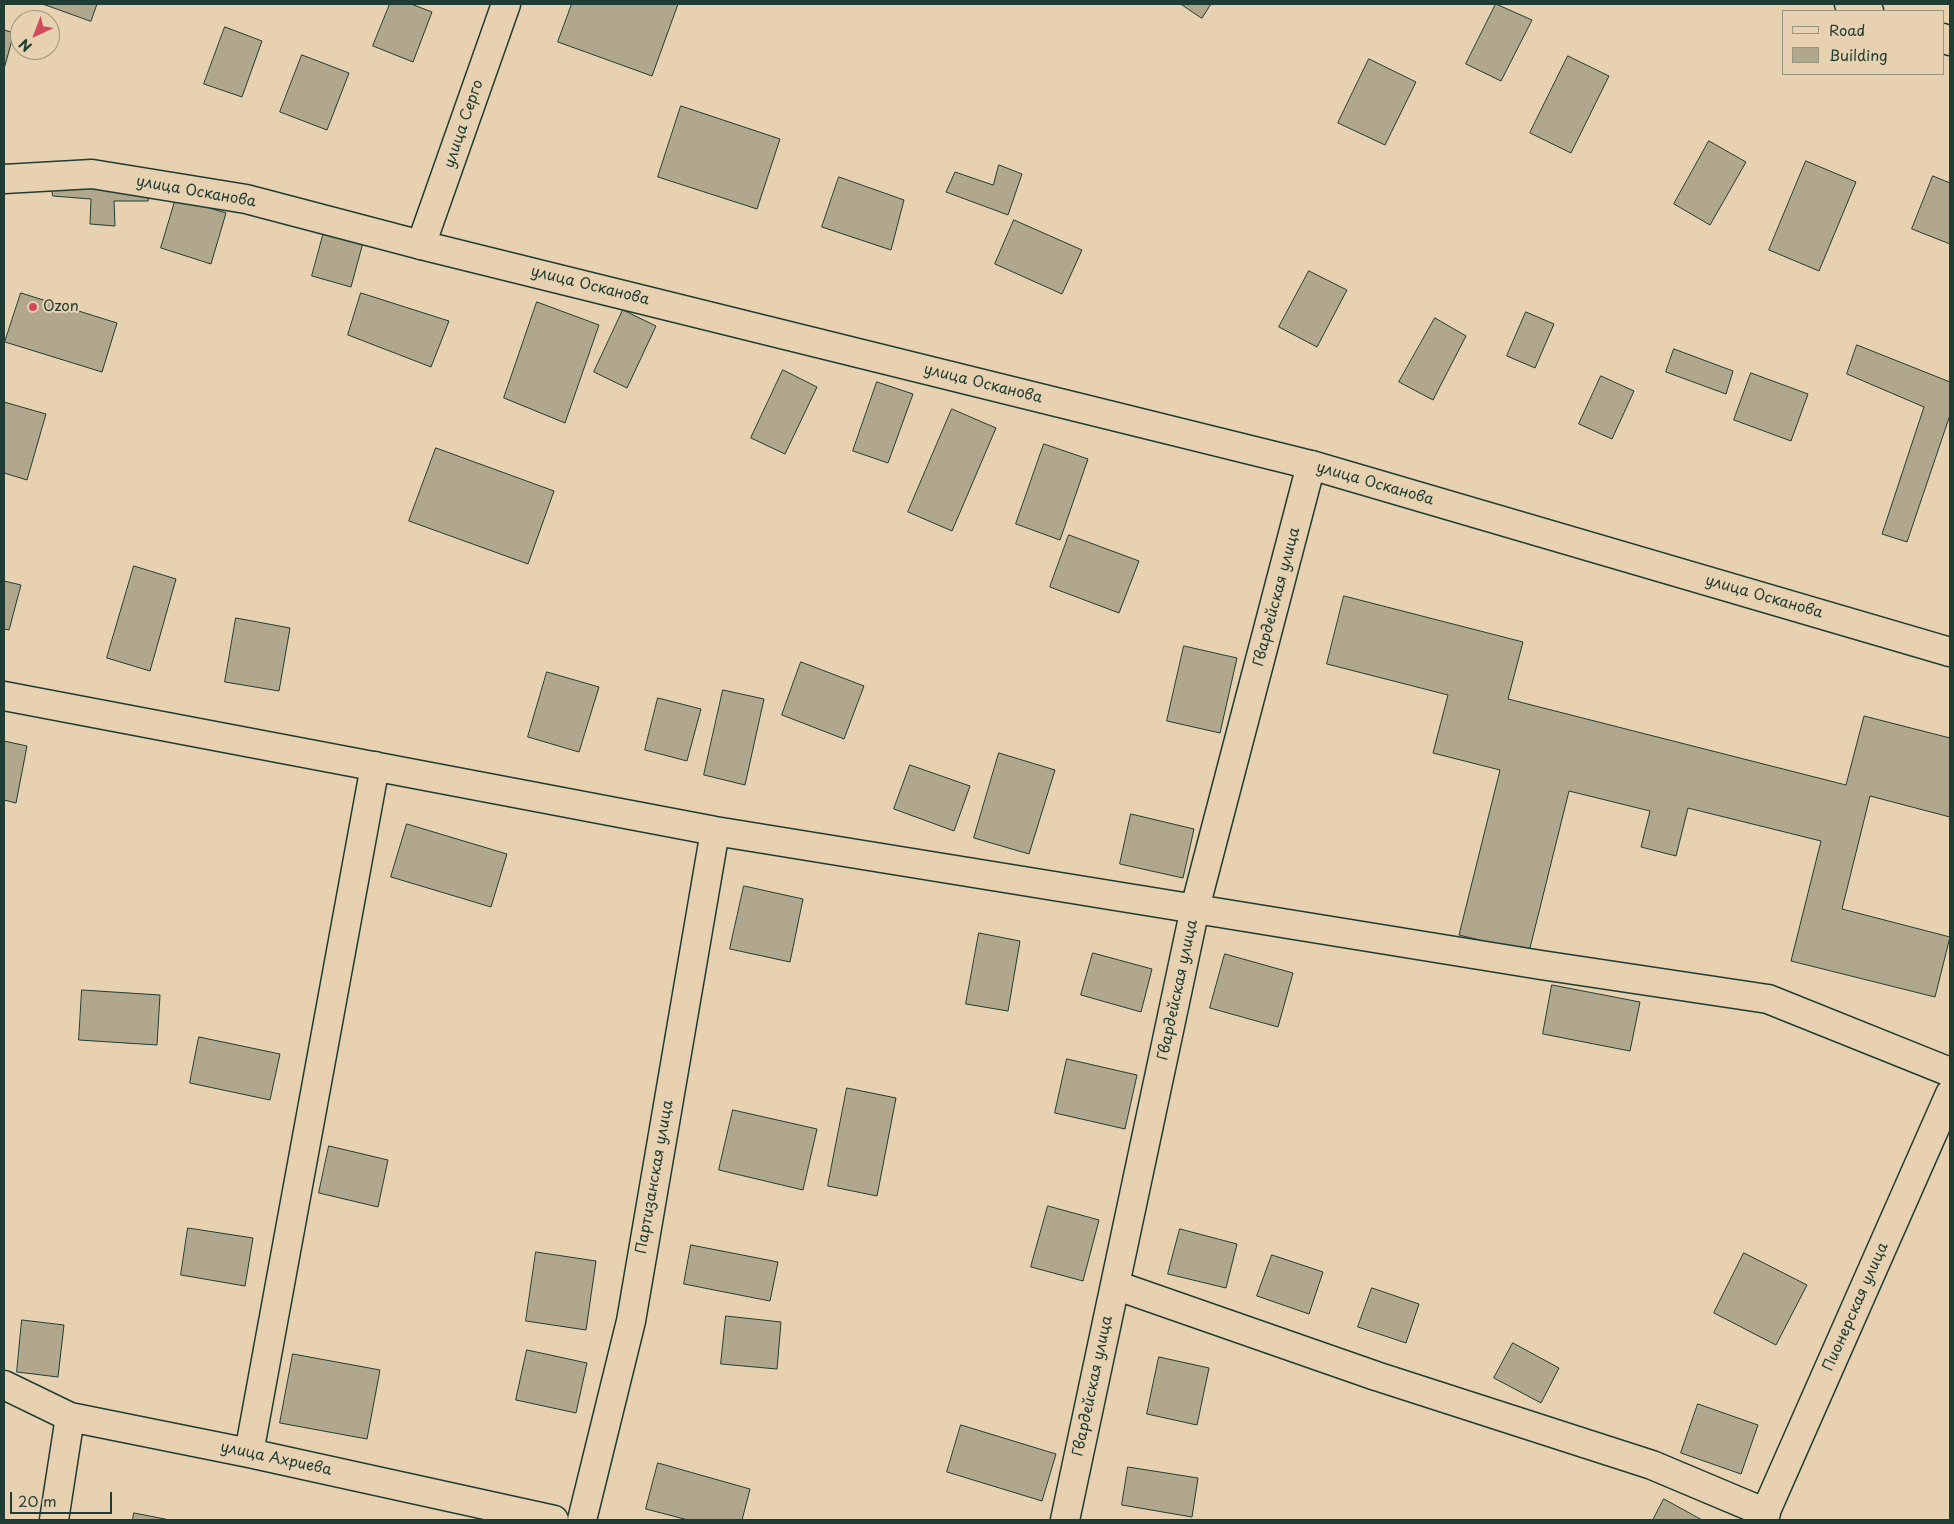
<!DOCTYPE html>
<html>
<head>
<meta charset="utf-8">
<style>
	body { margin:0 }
	#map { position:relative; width:1954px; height:1524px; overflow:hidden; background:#e7d1b0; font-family:"Playpen Sans",sans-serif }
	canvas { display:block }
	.frame { position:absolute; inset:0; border:5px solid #1f3d34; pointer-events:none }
	.legend { position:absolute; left:1782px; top:10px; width:162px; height:65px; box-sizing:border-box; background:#e7d1b0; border:1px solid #97967e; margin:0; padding:6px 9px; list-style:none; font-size:15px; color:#1f3d34 }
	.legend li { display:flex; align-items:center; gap:10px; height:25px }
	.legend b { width:25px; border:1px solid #97967e }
	.north { position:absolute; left:10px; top:10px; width:50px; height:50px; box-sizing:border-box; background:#e7d1b0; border:1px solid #97967e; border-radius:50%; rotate:223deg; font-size:14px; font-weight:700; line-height:20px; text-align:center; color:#1f3d34 }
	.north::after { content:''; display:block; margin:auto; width:18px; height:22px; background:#d1495b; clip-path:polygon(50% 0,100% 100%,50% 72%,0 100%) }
	.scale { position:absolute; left:10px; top:1492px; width:102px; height:22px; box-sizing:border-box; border:2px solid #1f3d34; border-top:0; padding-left:6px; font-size:15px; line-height:18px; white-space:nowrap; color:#1f3d34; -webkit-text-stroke:4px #e7d1b0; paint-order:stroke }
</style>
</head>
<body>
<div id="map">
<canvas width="1954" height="1524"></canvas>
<div class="frame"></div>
<ul class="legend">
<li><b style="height:6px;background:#e7d1b0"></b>Road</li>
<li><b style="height:14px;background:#b0a78d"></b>Building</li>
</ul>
<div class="north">N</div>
<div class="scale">20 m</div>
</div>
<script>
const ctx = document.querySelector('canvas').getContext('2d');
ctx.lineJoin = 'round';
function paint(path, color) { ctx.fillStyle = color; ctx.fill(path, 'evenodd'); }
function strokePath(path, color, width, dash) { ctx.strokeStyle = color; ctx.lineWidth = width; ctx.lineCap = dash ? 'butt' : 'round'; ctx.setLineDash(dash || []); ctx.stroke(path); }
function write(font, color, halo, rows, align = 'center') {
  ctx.font = font + ' "Playpen Sans",sans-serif'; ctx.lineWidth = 4; ctx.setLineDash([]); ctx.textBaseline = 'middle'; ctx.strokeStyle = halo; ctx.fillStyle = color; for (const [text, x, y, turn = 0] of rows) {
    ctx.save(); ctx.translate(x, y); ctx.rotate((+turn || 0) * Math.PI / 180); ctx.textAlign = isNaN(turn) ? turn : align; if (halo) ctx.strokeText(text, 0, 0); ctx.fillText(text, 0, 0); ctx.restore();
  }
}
const building = new Path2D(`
	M43,4H97L91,21Z
	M390,4H411L432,12L413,62L373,46Z
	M572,4H678L652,76L558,42Z
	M1181,4H1211L1202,18Z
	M1496,4L1532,20L1501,81L1466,64Z
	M225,27L262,41L242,97L204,84Z
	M4,30L14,33L4,69Z
	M302,55L349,73L327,130L280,112Z
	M1568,56L1609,76L1571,153L1530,133Z
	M1369,59L1416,82L1385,145L1338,123Z
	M681,106L780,139L757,209L658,177Z
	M1709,141L1746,162L1710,225L1674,204Z
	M1806,161L1856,182L1819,271L1769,250Z
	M999,165L1022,174L1008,215L946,192L955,172L993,185Z
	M1933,176L1950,183V244L1912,229Z
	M839,177L904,200L891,250L822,227Z
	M51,182L150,191L148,201H114L115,226L90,224L91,199L53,196Z
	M176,198L226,213L211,264L161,248Z
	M1014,220L1082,250L1062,294L995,264Z
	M325,228L364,239L351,287L312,276Z
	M1309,271L1347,290L1317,347L1279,327Z
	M21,293L117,323L102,372L5,342Z
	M361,293L449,321L431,367L348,335Z
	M537,302L599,325L565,423L504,398Z
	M623,310L656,326L627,388L594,372Z
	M1526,312L1554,324L1535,368L1507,356Z
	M1435,318L1466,336L1433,400L1399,382Z
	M1857,345L1950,382V415L1907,542L1882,534L1924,407L1847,374Z
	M1674,349L1733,371L1726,394L1666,372Z
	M783,370L817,387L785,454L751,438Z
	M1751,373L1808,394L1791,441L1734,420Z
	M1601,376L1634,391L1612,439L1579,424Z
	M877,382L913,394L888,463L853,451Z
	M4,402L46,414L27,480L4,473Z
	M952,409L996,428L952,531L908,512Z
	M1044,444L1088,459L1060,540L1016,524Z
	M436,448L554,491L528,564L409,521Z
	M1069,535L1139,561L1119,613L1050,587Z
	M134,566L176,579L150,671L107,658Z
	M4,581L21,585L9,630L4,629Z
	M1344,596L1523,642L1508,699L1846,785L1864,716L1950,738V817L1870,796L1842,909L1950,937L1935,997L1791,961L1821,841L1688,808L1676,856L1641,847L1650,811L1569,791L1529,952L1459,935L1500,770L1433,753L1448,695L1327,664Z
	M236,618L290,628L279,691L225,682Z
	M1184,646L1237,658L1220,733L1167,721Z
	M801,662L864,686L844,739L782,715Z
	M547,672L599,687L579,752L528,737Z
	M723,690L764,699L745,785L704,775Z
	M658,698L701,709L687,761L645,750Z
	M4,741L27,746L16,803L4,800Z
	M999,753L1055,770L1029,854L974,838Z
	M910,765L970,786L954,831L894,809Z
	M1131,814L1194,829L1183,878L1120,864Z
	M407,824L507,854L491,907L391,877Z
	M744,886L803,899L790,962L730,949Z
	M979,933L1020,941L1008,1011L966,1004Z
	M1093,953L1152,969L1141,1012L1081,995Z
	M1225,954L1293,973L1278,1027L1210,1008Z
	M1552,985L1640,1002L1630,1051L1543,1034Z
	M82,990L160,995L157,1045L79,1040Z
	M199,1037L280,1054L270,1100L190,1083Z
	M1067,1059L1137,1075L1125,1129L1055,1113Z
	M847,1088L896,1098L877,1196L828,1186Z
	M733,1110L817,1129L803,1190L719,1170Z
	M329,1146L388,1160L378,1207L319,1193Z
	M1048,1206L1099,1220L1083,1281L1031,1267Z
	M188,1228L253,1238L245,1286L181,1275Z
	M1180,1229L1237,1244L1226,1288L1168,1274Z
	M691,1245L778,1262L770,1301L684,1284Z
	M536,1252L596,1261L586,1330L526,1321Z
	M1744,1253L1807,1285L1776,1345L1714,1313Z
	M1272,1255L1323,1272L1309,1314L1257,1296Z
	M1372,1288L1419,1304L1406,1343L1358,1327Z
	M726,1316L781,1322L777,1369L721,1364Z
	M22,1320L64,1325L58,1377L17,1372Z
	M1513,1343L1559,1368L1541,1403L1494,1378Z
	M527,1350L587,1363L576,1413L516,1400Z
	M293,1354L380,1370L367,1439L280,1423Z
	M1159,1357L1209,1368L1197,1425L1147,1414Z
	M1698,1404L1758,1425L1741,1474L1681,1453Z
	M961,1425L1056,1454L1042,1501L947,1472Z
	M658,1463L750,1489L742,1520H688L646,1509Z
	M1128,1467L1198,1478L1192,1517L1122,1505Z
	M1664,1499L1702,1520H1653Z
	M134,1513L170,1520H133Z`);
paint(building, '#b0a78d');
strokePath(building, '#1f3d34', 1);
const minor = new Path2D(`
	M1849,4L1869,11
	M1943,38L1950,41
	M421,245L506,4
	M4,696L715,831L1541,965L1768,999L1950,1072
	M1115,1285L1376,1376L1652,1465L1766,1513
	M4,1385L70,1417L249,1453L554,1520
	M249,1453L375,766
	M54,1520L70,1417
	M582,1520L631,1321L715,831
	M1065,1520L1195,908L1311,465
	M1762,1520L1950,1094`);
const major = new Path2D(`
	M4,179L92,174L246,199L421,245L1311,465L1950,652`);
strokePath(minor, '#1f3d34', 31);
strokePath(major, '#1f3d34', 31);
strokePath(minor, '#e7d1b0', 28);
strokePath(major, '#e7d1b0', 28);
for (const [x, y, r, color] of [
	[33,307,5,"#d1495b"]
]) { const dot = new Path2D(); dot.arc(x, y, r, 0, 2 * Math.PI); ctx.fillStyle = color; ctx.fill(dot); strokePath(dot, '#e7d1b0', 2); }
write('15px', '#1f3d34', '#e7d1b0', [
	["улица Серго",464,124,-71],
	["улица Осканова",196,192,10],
	["улица Осканова",590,286,14],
	["улица Осканова",983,384,14],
	["улица Осканова",1375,484,16],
	["Гвардейская улица",1277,597,-75],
	["улица Осканова",1764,597,16],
	["Гвардейская улица",1178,990,-78],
	["Партизанская улица",655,1177,-80],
	["Пионерская улица",1856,1307,-66],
	["Гвардейская улица",1093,1386,-78],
	["улица Ахриева",276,1459,12]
]);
write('15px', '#1f3d34', '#e7d1b0', [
	["Ozon",43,307]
], 'left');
</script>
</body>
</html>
